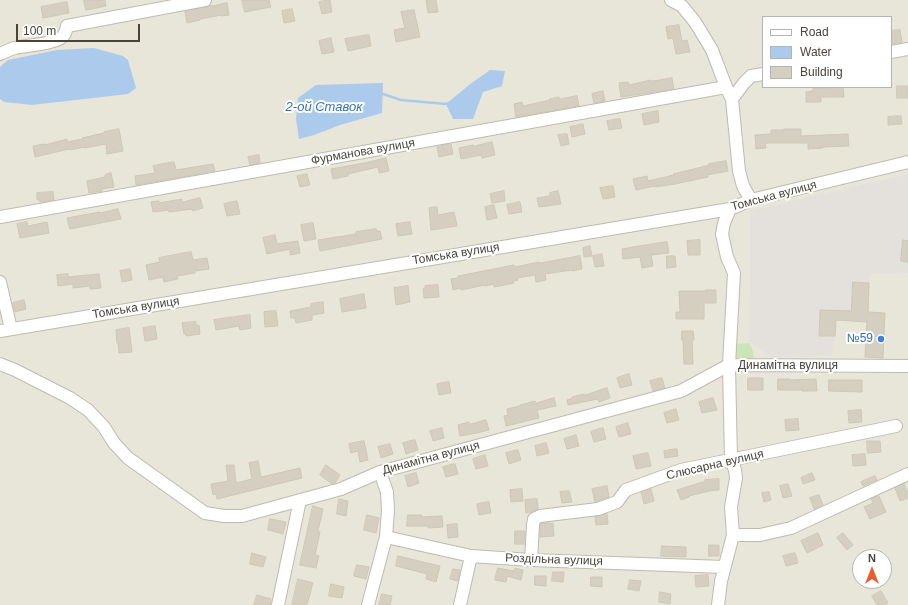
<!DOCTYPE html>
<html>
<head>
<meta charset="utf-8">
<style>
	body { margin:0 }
	#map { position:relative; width:908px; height:605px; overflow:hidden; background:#f4f2eb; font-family:Arial,sans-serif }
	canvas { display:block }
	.legend { position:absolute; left:762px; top:16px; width:130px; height:72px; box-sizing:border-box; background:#fff; border:1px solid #b6b4b0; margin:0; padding:5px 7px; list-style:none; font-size:12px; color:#484439 }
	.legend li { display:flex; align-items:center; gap:8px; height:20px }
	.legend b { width:20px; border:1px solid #b6b4b0 }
	.north { position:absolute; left:852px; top:549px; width:40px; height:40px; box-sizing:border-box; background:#fff; border:1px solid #b6b4b0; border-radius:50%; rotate:0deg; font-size:11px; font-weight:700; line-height:16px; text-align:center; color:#484439 }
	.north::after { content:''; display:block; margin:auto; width:14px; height:18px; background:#ec5b2b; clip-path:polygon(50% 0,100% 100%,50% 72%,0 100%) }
	.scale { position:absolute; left:16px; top:24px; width:124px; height:18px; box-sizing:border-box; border:2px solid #484439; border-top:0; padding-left:5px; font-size:12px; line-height:14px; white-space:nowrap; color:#484439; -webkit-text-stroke:3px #fff; paint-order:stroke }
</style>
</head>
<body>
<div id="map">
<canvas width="908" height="605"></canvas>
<ul class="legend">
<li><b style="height:5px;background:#fff"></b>Road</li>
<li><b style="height:11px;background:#accbec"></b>Water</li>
<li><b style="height:11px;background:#d5cfc1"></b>Building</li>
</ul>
<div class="north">N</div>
<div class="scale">100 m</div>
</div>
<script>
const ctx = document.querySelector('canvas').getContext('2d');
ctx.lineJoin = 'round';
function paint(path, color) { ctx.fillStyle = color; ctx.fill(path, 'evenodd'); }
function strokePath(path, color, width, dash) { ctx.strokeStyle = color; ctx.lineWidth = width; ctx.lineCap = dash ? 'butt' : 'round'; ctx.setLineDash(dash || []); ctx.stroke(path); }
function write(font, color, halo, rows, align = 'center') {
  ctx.font = font + ' Arial,sans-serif'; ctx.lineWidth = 4; ctx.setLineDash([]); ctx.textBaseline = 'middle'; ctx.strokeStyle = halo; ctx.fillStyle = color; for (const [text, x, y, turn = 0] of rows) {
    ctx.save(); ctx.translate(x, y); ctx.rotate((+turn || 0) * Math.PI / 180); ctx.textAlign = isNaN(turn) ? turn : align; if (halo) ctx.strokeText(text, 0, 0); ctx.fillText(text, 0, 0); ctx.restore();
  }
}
paint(new Path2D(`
	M0,0H908V605H0ZM763,17H891V87H763ZM860,557H884V581H860Z`), '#e8e5d9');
paint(new Path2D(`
	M908,174V273L870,274L868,312L852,311L851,321H836L835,336L831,356L772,357L749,341L750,211Z`), '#e4e1dc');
paint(new Path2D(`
	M749,343L753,351L754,360L738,359L733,350L735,344Z`), '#cce5b7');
paint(new Path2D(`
	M94,48L123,56L128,60L136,88L128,94L32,105L4,102L0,99V67L8,60L57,50Z
	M490,70L505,71L502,86L483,92L473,119H453L446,104L469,85Z
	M383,83L382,113L340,125L314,135L299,139L296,119L298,98L316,85Z`), '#accbec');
strokePath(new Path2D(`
	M381,94H383L401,100L446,104L449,103`), '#accbec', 2.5);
const building = new Path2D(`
	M84,0H105L106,6L86,10Z
	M242,0H269L271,7L245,12Z
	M330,0L332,12L322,14L319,2Z
	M436,0L438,12L428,13L426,1Z
	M67,2L69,13L43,18L41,7Z
	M227,3L229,15L221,16V15L200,19V20L187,23L185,11L206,7L212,5V6Z
	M292,9L295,21L284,23L282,11Z
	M414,10L420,37L396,42L394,30L405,28L401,12Z
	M679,25L682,41L687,40L690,52L676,54L673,38L668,39L666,27Z
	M900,30L902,42L891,44V31Z
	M369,35L371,46L348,51L345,39Z
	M331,38L334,52L322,54L319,41Z
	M672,78L674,89L621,97L619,83L628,82L629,85L651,80L652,81Z
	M897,86H908V98H897Z
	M830,87H843L844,97H821V102H806V92L813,91V88H830Z
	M603,91L605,101L594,103L592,94Z
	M577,96L579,106L516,117L514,104L522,102L523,106L550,100L549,99L559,97V99Z
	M658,111L659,122L644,125L642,114Z
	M901,116L902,124L888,125V117Z
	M620,119L622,128L609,130L607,121Z
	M583,124L585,134L572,137L570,127Z
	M119,129L123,151L107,154L106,144L84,148V147L70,150L69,149L35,157L33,146L45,144V145L67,139V142L83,139L82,138L104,133V132Z
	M784,129H801V136L848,134L849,146L823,147V148L808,149V143H765L766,148L756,149L755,135L771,134V130H784Z
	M567,134L569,144L561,146L558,135Z
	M492,142L495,155L482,158L481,155L461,159L459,148L473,145L474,146Z
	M451,144L453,154L439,157L437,147Z
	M259,155L260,163L250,165L248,157Z
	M386,158L389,171L379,173L378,167L348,174V176L333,179L331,169L364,163H365Z
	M726,161L728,171L707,175L708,177L675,184L655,187V186L636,190L633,179L647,176L648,181L674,175L673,174L710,165L709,164Z
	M174,162L176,170L213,164L215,171L136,185L135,176L155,173L153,166Z
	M111,173L114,187L102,189V191L89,193L87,181L105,177V175Z
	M307,174L310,185L300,187L297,176Z
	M613,186L615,197L603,199L600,188Z
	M504,191L505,201L492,203L490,194Z
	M558,191L561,204L539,207L537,198L550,196V193Z
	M53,192L54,200L40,202V200H37V193Z
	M200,198L203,208L192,211V209L169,212L168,210L153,212L151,202L159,201V203L182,199V202Z
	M237,201L240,214L227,216L224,204Z
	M520,202L522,212L509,214L507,205Z
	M494,205L497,218L487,220L485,207Z
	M437,207L438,215L454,212L457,226L431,230L429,208Z
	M118,209L121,219L70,229L67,218L100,212V213Z
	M27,222L28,226L47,222L49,233L20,238L17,224Z
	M410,222L412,234L398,236L396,224Z
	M313,223L316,239L304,241L301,225Z
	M376,229L377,231H380L382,239L320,251L318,240L356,234V232Z
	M275,235L277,244L298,241L300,253L290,255V249L267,254L263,238Z
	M700,240V255H688L687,241Z
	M903,240L908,241V262L901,261Z
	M667,242L669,253L651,255L653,266L642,268L640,257L623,259L622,249L639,246Z
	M590,246L592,256L584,257L583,248Z
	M191,252L193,260L207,258L209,269L195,271V273L177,276L178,279L164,282L163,277L149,280L146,265L160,262L159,258Z
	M602,254L604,266L595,267L593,256Z
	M580,256L582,269L572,271V270L545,274L546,280L536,282L535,275L517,278L518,280L513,281L514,283L494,287V284L485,286V285L461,290V288L453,290L451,279L458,278V276L514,265L515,267L539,262V263Z
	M667,256H675L676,267L667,268Z
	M130,269L132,280L122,282L120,271Z
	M68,274V277L99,274L101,288L90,289L89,286L73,288V284L58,286L57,275Z
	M853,282L869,283L868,312L885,313L883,358L865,357L867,322L836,320L835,336H819L820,310L851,311Z
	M438,285L439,297L424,298L423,289L425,288V286Z
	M408,286L410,302L396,305L394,288Z
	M706,290H716V303H704V319H676V312H680L679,291H706Z
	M364,294L366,308L342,312L340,299Z
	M24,300L26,309L15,312L13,303Z
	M323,302L324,313L312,315V320L296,323L295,318H291L290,311L311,307V304Z
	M276,311L278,326L265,327L264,312Z
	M250,315L251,328L240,330L239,326L216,330L214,320Z
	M196,322V326L199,325L200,334L186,336V334H184L182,323Z
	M155,326L157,339L145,341L143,328Z
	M129,328L132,352L119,353L118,343H117L116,330Z
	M682,331H693L694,340H692L693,364H684L683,340H682Z
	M629,374L632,385L620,388L617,378Z
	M662,378L665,388L653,391L650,381Z
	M748,378H763V390H748Z
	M778,379H790V380L816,379L817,391H802V390H778Z
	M829,380H862V392L829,391Z
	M449,382L451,393L439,395L437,384Z
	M607,388L610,398L599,402L598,399L568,405L567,400L573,398L572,397L584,394L585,395Z
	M554,398L556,406L537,410L539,418L506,426L504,416L508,415L507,409L520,406V405L535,401L536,403Z
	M713,398L717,410L702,413L699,402Z
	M676,409L679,420L667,423L664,413Z
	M861,410L862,422L849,423L848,411Z
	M798,419L799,430L786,431L785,420Z
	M486,420L489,430L477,433L460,436L458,425L469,422L470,424Z
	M628,423L631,434L619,437L616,427Z
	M442,428L444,438L433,441L430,431Z
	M603,428L606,439L594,442L591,432Z
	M576,435L579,446L567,449L564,439Z
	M415,440L418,450L406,454L403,443Z
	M364,441L368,460L360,462L358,451L351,453L349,444Z
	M867,441H880L881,452L868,453Z
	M546,443L549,453L537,456L535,446Z
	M390,444L393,454L381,458L378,447Z
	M677,449L678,456L665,458L664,451Z
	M518,450L521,460L509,464L506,453Z
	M648,453L651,466L636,469L633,456Z
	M865,454L866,465L853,466L852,455Z
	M485,455L488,466L476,469L473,459Z
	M258,461L261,477L300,468L302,478L217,499L216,494L213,495L211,484L228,481L226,465H234L236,483L252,479L249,463Z
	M455,464L458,474L446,477L443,467Z
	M326,465L340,475L335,483L332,484L320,475Z
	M416,473L419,483L408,487L405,476Z
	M812,473L815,480L803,484L801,478Z
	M875,476L877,480L863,486L861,482Z
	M719,479V490L709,491L689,496V497L681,500L677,490L706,481L705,480Z
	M788,484L792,496L783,498L780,486Z
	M904,484L908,493V498L900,501L895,488Z
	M607,486L609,497L595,502L592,489Z
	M522,489L523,501L511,502L510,490Z
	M651,489L654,501L644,504L641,492Z
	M569,491L572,502L562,503L560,492Z
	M769,492L771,500L764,502L762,493Z
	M819,495L823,505L814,509L810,498Z
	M879,496L886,512L870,519L864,507L873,503L871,499Z
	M339,499L348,501L346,516L337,514Z
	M537,499L538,509L531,512L526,513L525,500Z
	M489,502L491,513L479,515L477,504Z
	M313,506L323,509L318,531L320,532L315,555L319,556L316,568L300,565Z
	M607,514L608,524L596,525L595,517Z
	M367,515L379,518L376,533L364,530Z
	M408,515H422V517L442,516L443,527L428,528V526H407Z
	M270,519L286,522L283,534L268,530Z
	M542,523H553L554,536L540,537V526L541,524Z
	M457,524L458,537L448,538L447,525Z
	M515,531H525L524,544H515Z
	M818,533L823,545L807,553L801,541Z
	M843,533L853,545L847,550L837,538Z
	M709,545H719V556H709Z
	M662,546L686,547V557L661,556Z
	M252,553L266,557L263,567L250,564Z
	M795,553L798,563L786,566L783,556Z
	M398,556L440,566L436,582L426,579L427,574L396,566Z
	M357,565L369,567L366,579L354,576Z
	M498,568L514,571L515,568L523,570L521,580L507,576L506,582L495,580Z
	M453,569L460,570L458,581L450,579Z
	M553,572H564L563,582L552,581Z
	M708,575L709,586L696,587L695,576Z
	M535,576H546V586L535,585Z
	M591,577H602V587L591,586Z
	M298,579L313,583L307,605H292Z
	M630,580L641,581L639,591L628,589Z
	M331,584L344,587L342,598L329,596Z
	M881,591L888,603L884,605H877L872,596Z
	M660,592L671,594L670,604L659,602Z
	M382,594L392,596L390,605H379Z
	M257,595L271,599L270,605H254Z`);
paint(building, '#d5cfc1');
strokePath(building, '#d0c8b5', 1);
const minor = new Path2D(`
	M671,0L682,6L695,22L712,50L726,87L732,99L739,171L743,186L751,200
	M891,52L908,49
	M0,54C5,52 10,49 15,48C28,45 47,45 59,39C65,36 66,31 67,26L205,0
	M732,99L744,83L751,76L763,74
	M0,217L726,87
	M0,282L11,329
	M0,331L730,209L751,200L908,162
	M0,364L15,370L70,398L88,410L104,427L114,443L128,458L205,513L224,516H242L341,489L380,472L681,391L729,365L908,366
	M733,535H760L791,528L908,474
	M386,537L471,556L531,560L724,567
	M531,560L533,525L534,519L540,516L598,509L617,502L626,490L681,470L896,426
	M278,605L300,500
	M368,605L386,537L388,510L387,492L380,472
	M460,605L471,556
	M718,605L721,581L733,535L731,507L736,478L735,470L731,460L729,365L734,273L727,257L722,234L724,223L730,209`);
strokePath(minor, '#bfbbae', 14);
strokePath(minor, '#fff', 12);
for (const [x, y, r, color] of [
	[881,339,4,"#3f7fe0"]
]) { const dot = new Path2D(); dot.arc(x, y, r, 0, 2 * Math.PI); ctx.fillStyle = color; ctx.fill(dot); strokePath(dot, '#fff', 1.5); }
write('12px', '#484439', '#fff', [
	["Фурманова вулиця",363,152,-10],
	["Томська вулиця",774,196,-15],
	["Томська вулиця",456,254,-9],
	["Томська вулиця",136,308,-9],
	["Динамітна вулиця",788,366],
	["Динамітна вулиця",431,458,-15],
	["Слюсарна вулиця",715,465,-13],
	["Роздільна вулиця",554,560,2]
]);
write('12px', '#366cbe', '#fff', [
	["№59",873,339]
], 'right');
write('italic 13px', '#3870ae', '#fff', [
	["2-ой Ставок",324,107]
]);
</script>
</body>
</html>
